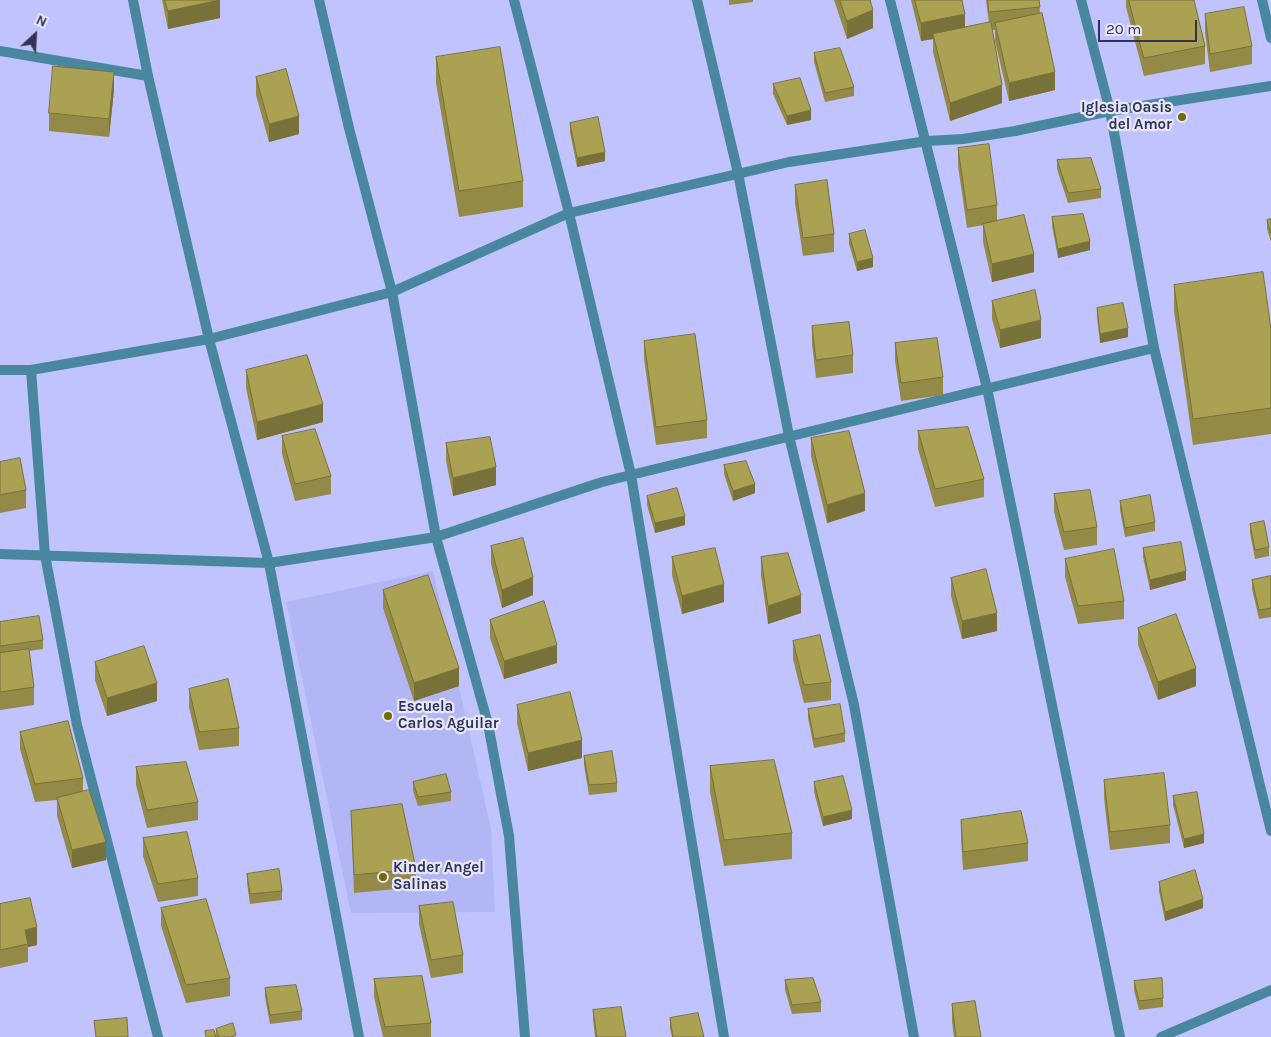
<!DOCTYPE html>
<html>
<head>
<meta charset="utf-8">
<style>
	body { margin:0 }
	#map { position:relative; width:1271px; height:1037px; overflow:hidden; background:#c0c3fd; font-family:Karla,sans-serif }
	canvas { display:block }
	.north { position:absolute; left:10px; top:10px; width:50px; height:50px; -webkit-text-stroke:4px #e6e7fe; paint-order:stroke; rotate:25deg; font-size:14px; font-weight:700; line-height:20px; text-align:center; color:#323350 }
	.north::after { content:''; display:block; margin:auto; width:18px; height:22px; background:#323350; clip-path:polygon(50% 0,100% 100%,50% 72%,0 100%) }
	.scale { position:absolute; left:1098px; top:20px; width:99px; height:22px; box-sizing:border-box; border:2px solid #323350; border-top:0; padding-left:6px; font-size:15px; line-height:18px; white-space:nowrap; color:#323350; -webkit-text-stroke:4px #e6e7fe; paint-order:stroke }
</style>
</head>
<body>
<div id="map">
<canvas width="1271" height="1037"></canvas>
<div class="north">N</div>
<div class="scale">20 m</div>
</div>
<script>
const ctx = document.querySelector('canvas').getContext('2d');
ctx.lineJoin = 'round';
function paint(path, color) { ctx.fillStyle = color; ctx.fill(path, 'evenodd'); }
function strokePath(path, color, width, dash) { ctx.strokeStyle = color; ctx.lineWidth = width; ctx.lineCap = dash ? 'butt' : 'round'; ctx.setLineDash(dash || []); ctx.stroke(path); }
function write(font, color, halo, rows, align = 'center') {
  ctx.font = font + ' Karla,sans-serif'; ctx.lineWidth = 4.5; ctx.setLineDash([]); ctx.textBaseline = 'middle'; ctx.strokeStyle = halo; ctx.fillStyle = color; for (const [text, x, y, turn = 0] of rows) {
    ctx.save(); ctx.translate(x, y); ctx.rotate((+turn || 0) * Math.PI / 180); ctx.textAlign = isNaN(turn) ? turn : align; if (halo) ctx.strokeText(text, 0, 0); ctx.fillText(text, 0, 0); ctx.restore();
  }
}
paint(new Path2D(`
	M433,571L491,829L495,912L351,913L286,602Z`), '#b3b6f5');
strokePath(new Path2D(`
	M133,0L148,76L209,339L269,563L359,1037
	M319,0L349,128L392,292L436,537L488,724L509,836L525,1037
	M514,0L569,213L631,475L724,1037
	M697,0L738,173L789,436L854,705L914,1037
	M890,0L987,388L1120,1037
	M1081,0L1110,111L1154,348L1271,831
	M1262,0L1271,38
	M0,51L148,76
	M0,370H31L209,339L392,292L569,213L789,162L927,141L963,139L1015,131L1110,111L1271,86
	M31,370L45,555L77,725L158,1037
	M0,554L269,563L436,537L602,482L1154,348
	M1161,1037L1271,990`), '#48879d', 10);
paint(new Path2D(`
	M162,0H220V18L168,29Z
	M729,0H753V2L729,5Z
	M834,0H870L873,28L847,39Z
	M911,0H962L965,27L989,23L986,0H1039L1040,13L1055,90L1009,101L995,41V30H992L1002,103L950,121L933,52V39L921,41Z
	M1126,0H1194L1205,46V64L1144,76L1126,7Z
	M1205,14L1252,46V64L1210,72L1205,32Z
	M814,53L854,87V96L825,102L814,62Z
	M436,57L523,181V207L459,217L436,83Z
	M256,77L299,134L269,142L256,95Z
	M773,84L811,120L787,125L773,94Z
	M114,90L109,137L49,131V113Z
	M570,123L605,161L577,167L570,132Z
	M958,148L997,205V221L1034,272L992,282L983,242V225L967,228L958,166Z
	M1057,160L1101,189V198L1068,203L1057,169Z
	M795,185L834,234V252L803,256L795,203Z
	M1052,217L1090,250L1058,258L1052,226Z
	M1271,219V242L1267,229V220Z
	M849,234L873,267L857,271L849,244Z
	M1174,285L1271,329V434L1193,445L1174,311Z
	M992,301L1041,338L1000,348L992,319Z
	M1097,308L1128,337L1100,343L1097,317Z
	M812,326L853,355V373L816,378L812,344Z
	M644,341L707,420V438L656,445L644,359Z
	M895,343L943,377V395L901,401L895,361Z
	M246,370L323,422L257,440L246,388Z
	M918,431L984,479V497L935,507L918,449Z
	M282,436L331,476V494L295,501L282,454Z
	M811,438L865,511L827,523L811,456Z
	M446,443L496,485L453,496L446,461Z
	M0,462L26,490V508L0,513Z
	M724,465L755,493L733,501L724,474Z
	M1054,494L1097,527V545L1064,550L1054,512Z
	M647,496L685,525L655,533L647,505Z
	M1120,501L1155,522V531L1125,537L1120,510Z
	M1250,524L1269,547V556L1255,559L1250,533Z
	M491,546L533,595L502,608L491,564Z
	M1143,548L1186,580L1150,590L1143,557Z
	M672,557L724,602L682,614L672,575Z
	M761,557L801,613L768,624L761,575Z
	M1065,559L1124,601V619L1078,624L1065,577Z
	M1271,576V617L1259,619L1252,589V580Z
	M951,578L997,631L962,639L951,596Z
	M383,590L459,686L414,701L383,608Z
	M490,620L557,663L504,679L490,638Z
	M0,622L43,640V649L29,651L34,687V705L0,710Z
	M1138,628L1196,686L1158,700L1138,645Z
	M793,641L831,682V700L804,703L793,659Z
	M95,662L157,701L107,716L95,680Z
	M189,689L239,728V746L199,750L189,707Z
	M517,705L582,758L528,771L517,723Z
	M808,709L845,733V742L814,748L808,718Z
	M20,732L83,778V791L106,860L72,868L57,816V800L35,802L20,749Z
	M584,756L617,783V792L589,795L584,765Z
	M710,766L792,833V859L724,866L710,792Z
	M136,767L198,802V820L147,828L136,785Z
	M1104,780L1170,825V843L1110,850L1104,798Z
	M413,782L451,792V801L418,806L413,791Z
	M814,782L852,819L823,826L814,792Z
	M1173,796L1204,843L1184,848L1173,805Z
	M351,811L416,869V887L354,893Z
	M961,820L1028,843V861L963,870L961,838Z
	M143,838L198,878V896L158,902L143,856Z
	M247,874L282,891V900L250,904L247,883Z
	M1159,882L1203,908L1165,921L1159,891Z
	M0,904L37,945L28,947V962L0,968Z
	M419,906L463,955V973L431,978L419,924Z
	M161,908L230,978V996L186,1003L161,926Z
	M374,979L431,1023V1037H383L374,997Z
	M785,980L821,1002V1012L792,1014L785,990Z
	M1134,981L1163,998V1007L1139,1010L1134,990Z
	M265,988L302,1011V1020L270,1024L265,997Z
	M952,1004L981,1037H954L952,1022Z
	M593,1010L626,1037H595L593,1019Z
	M670,1018L704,1037H672L670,1028Z
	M216,1029L236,1037H216Z`), '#938a47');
paint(new Path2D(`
	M220,0V18L168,29V11Z
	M873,10V28L847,39V21Z
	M965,14V32L933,34V39L921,41V23Z
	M114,72V90L109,137V119Z
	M1055,72V90L1009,101V83Z
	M1002,85V103L950,121V103Z
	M811,110V120L787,125V116Z
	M299,116V134L269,142V124Z
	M605,152V161L577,167V158Z
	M1090,241V250L1058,258V249Z
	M1034,254V272L992,282V264Z
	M873,258V267L857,271V262Z
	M1041,320V338L1000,348V330Z
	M1128,328V337L1100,343V334Z
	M323,404V422L257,440V422Z
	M496,467V485L453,496V478Z
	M755,484V493L733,501V491Z
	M865,493V511L827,523V505Z
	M685,516V525L655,533V523Z
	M1186,571V580L1150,590V580Z
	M533,577V595L502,608V590Z
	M724,584V602L682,614V596Z
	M801,595V613L768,624V606Z
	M997,613V631L962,639V621Z
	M557,645V663L504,679V661Z
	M459,668V686L414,701V683Z
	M1196,668V686L1158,700V682Z
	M157,683V701L107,716V698Z
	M582,740V758L528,771V753Z
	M852,810V819L823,826V817Z
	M1204,834V843L1184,848V839Z
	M106,842V860L72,868V850Z
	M1203,899V908L1165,921V912Z
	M37,927V945L28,947L25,930Z`), '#787139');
const building = new Path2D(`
	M165,0H220L168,11Z
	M840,0H870L873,10L847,21Z
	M915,0H962L965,14L921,23Z
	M988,0H1039L1040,7L989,12Z
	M1129,0H1194L1205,46L1144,58Z
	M1244,7L1252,46L1210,54L1205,14Z
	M1042,13L1055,72L1009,83L995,23Z
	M991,22L1002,85L950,103L933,34Z
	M500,47L523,181L459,191L436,57Z
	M840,48L854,87L825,93L814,53Z
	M53,66L114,72L109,119L49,113Z
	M286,69L299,116L269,124L256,77Z
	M800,78L811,110L787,116L773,84Z
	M598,117L605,152L577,158L570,123Z
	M989,144L997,205L967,210L958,148Z
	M1091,158L1101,189L1068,193L1057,160Z
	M827,180L834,234L803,238L795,185Z
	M1083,214L1090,241L1058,249L1052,217Z
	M1024,215L1034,254L992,264L983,224Z
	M1271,219V233L1267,220Z
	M865,230L873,258L857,262L849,234Z
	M1263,272L1271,329V408L1193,419L1174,285Z
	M1035,290L1041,320L1000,330L992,301Z
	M1123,303L1128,328L1100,334L1097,308Z
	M849,322L853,355L816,360L812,326Z
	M695,334L707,420L656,427L644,341Z
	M937,338L943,377L901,383L895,343Z
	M307,355L323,404L257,422L246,370Z
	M968,427L984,479L935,489L918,431Z
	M315,429L331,476L295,484L282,436Z
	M849,431L865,493L827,505L811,438Z
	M490,437L496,467L453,478L446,443Z
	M20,458L26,490L0,495V462Z
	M746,461L755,484L733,491L724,465Z
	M677,488L685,516L655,523L647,496Z
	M1090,490L1097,527L1064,532L1054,494Z
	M1150,495L1155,522L1125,528L1120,501Z
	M1264,521L1269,547L1255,550L1250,524Z
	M523,538L533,577L502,590L491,546Z
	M1181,542L1186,571L1150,580L1143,548Z
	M715,548L724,584L682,596L672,557Z
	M1114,549L1124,601L1078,606L1065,559Z
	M788,553L801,595L768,606L761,557Z
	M986,569L997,613L962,621L951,578Z
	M428,575L459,668L414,683L383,590Z
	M1271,576V608L1259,610L1252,580Z
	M544,601L557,645L504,661L490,620Z
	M1176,614L1196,668L1158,682L1138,628Z
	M39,616L43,640L0,646V622Z
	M820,635L831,682L804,685L793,641Z
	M144,646L157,683L107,698L95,662Z
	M29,649L34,687L0,692V653Z
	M228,679L239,728L199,732L189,689Z
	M570,692L582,740L528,753L517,705Z
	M840,704L845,733L814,739L808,709Z
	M68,721L83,778L35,784L20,732Z
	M612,751L617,783L589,785L584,756Z
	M774,760L792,833L724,840L710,766Z
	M186,762L198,802L147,810L136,767Z
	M1164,773L1170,825L1110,832L1104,780Z
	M446,774L451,792L418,797L413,782Z
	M843,776L852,810L823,817L814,782Z
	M89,790L106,842L72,850L57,798Z
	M1197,792L1204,834L1184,839L1173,796Z
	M402,804L416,869L354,875L351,811Z
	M1021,811L1028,843L963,852L961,820Z
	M187,832L198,878L158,884L143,838Z
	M279,869L282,891L250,894L247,874Z
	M1195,870L1203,899L1165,912L1159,882Z
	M30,898L37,927L25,930L28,944L0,950V904Z
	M206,899L230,978L186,985L161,908Z
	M453,902L463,955L431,960L419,906Z
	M422,976L431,1023L385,1027L374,979Z
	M813,978L821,1002L792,1005L785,980Z
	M1162,978L1163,998L1139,1001L1134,981Z
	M296,985L302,1011L270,1015L265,988Z
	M975,1001L981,1037H956L952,1004Z
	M621,1007L626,1037H597L593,1010Z
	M698,1013L704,1037H673L670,1018Z
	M127,1018L128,1037H96L94,1021Z
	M233,1023L236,1035L231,1037H219L216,1029Z
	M214,1030L216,1037H206L205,1031Z`);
paint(building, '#aba152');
strokePath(building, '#787139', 1);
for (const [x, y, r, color] of [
	[1182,117,5,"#756a01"],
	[388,716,5,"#756a01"],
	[383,877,5,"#756a01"]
]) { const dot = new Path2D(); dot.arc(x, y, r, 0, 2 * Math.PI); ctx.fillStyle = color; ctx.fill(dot); strokePath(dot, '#e6e7fe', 2); }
write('bold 15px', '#323350', '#e6e7fe', [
	["Iglesia Oasis",1172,108,"right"],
	["del Amor",1172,125,"right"],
	["Escuela",398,707],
	["Carlos Aguilar",398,724],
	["Kinder Angel",393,868],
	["Salinas",393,885]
], 'left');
</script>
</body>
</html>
